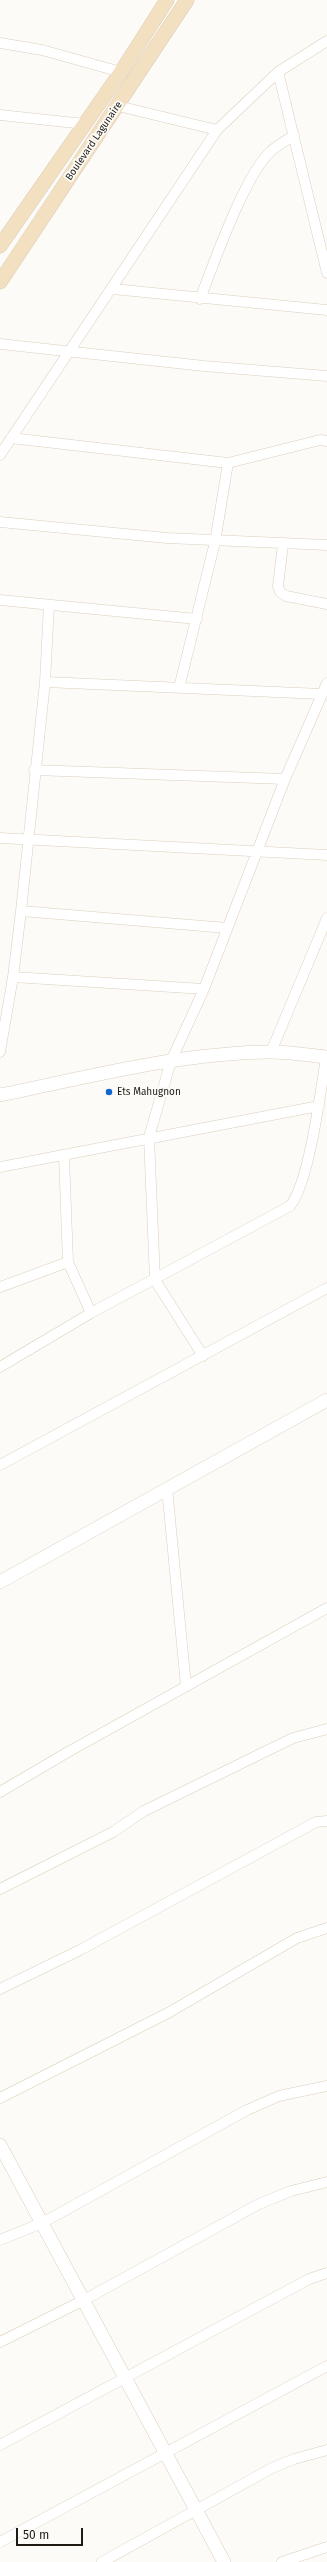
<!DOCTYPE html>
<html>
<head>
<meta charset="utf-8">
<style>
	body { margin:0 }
	#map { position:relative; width:327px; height:2562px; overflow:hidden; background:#fdfbf7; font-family:"Fira Sans",sans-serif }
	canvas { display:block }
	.scale { position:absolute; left:16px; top:2528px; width:67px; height:18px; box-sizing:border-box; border:2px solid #1f1a14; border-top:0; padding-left:5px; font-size:12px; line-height:14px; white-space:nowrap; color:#1f1a14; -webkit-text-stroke:3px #fdfbf7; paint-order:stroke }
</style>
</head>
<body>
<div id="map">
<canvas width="327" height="2562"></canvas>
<div class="scale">50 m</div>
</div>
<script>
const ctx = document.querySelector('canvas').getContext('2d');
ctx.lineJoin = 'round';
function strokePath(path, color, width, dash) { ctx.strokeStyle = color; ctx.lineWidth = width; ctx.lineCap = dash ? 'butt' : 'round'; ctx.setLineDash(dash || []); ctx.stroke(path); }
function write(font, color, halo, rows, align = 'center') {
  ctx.font = font + ' "Fira Sans",sans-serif'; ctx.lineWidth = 4; ctx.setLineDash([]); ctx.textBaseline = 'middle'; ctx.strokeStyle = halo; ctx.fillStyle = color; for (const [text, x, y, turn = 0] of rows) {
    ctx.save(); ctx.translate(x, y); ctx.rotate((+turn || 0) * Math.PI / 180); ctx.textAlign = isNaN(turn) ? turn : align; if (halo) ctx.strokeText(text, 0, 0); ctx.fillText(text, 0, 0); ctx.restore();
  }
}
const minor = new Path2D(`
	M0,43L42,50L121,72
	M278,72L327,273
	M118,106L217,130
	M0,115L85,124
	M113,289L327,310
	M200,299C214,263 244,176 271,151C278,145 286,141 294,135
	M0,344L204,366L327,376
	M11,438L228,463L320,440L327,441
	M0,455L217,130L278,72L327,41
	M0,522L167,538L327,545
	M283,544L278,586L280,592L286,596L327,604
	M0,600L197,619
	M45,682L322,694
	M179,688L215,542L228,463
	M34,770L285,779
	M0,838L327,855
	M21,911L227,928
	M13,977L204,989
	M0,1052L13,977L21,911L45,682L49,605
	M271,1052L327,918
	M64,1156L68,1262L91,1313
	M0,1167L319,1106
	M0,1287L68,1262
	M203,1356L155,1280L149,1137L171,1061L204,989L285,779L327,683
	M0,1367L91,1313L290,1206C309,1184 321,1089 326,1057
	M0,1465L327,1288
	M167,1488L186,1686
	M0,1792L68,1752L327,1608
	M0,1889L113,1832L144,1811L293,1738L327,1729
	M0,1989L80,1950L316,1822L327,1821
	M0,2098L168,2013L297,1938L327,1928
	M0,2240L42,2223L247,2110L279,2096L327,2086
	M0,2342L84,2300L259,2204L291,2191L327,2182
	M0,2445L309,2279L327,2273
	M0,2542L327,2366
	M102,2562L272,2468L294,2459L327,2450
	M282,2562L327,2547`);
const tertiary = new Path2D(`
	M0,1095C89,1077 179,1053 270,1052C288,1052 308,1055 327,1057
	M0,1582L327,1400
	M0,2145L224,2562`);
const secondary = new Path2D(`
	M0,246L121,72L167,0
	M0,282L187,0`);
strokePath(minor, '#dbcebc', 11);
strokePath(tertiary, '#dbcebc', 14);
strokePath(secondary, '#dbcebc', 15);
strokePath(minor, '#fff', 10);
strokePath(tertiary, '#fff', 13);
strokePath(secondary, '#f2e0c1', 14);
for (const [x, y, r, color] of [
	[109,1092,4,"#1166cf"]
]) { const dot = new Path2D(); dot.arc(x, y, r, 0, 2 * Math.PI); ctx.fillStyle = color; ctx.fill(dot); strokePath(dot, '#fdfbf7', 1.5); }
write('10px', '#1f1a14', '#fdfbf7', [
	["Boulevard Lagunaire",94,141,-56]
]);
write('10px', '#1f1a14', '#fdfbf7', [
	["Ets Mahugnon",117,1092]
], 'left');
</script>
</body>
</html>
